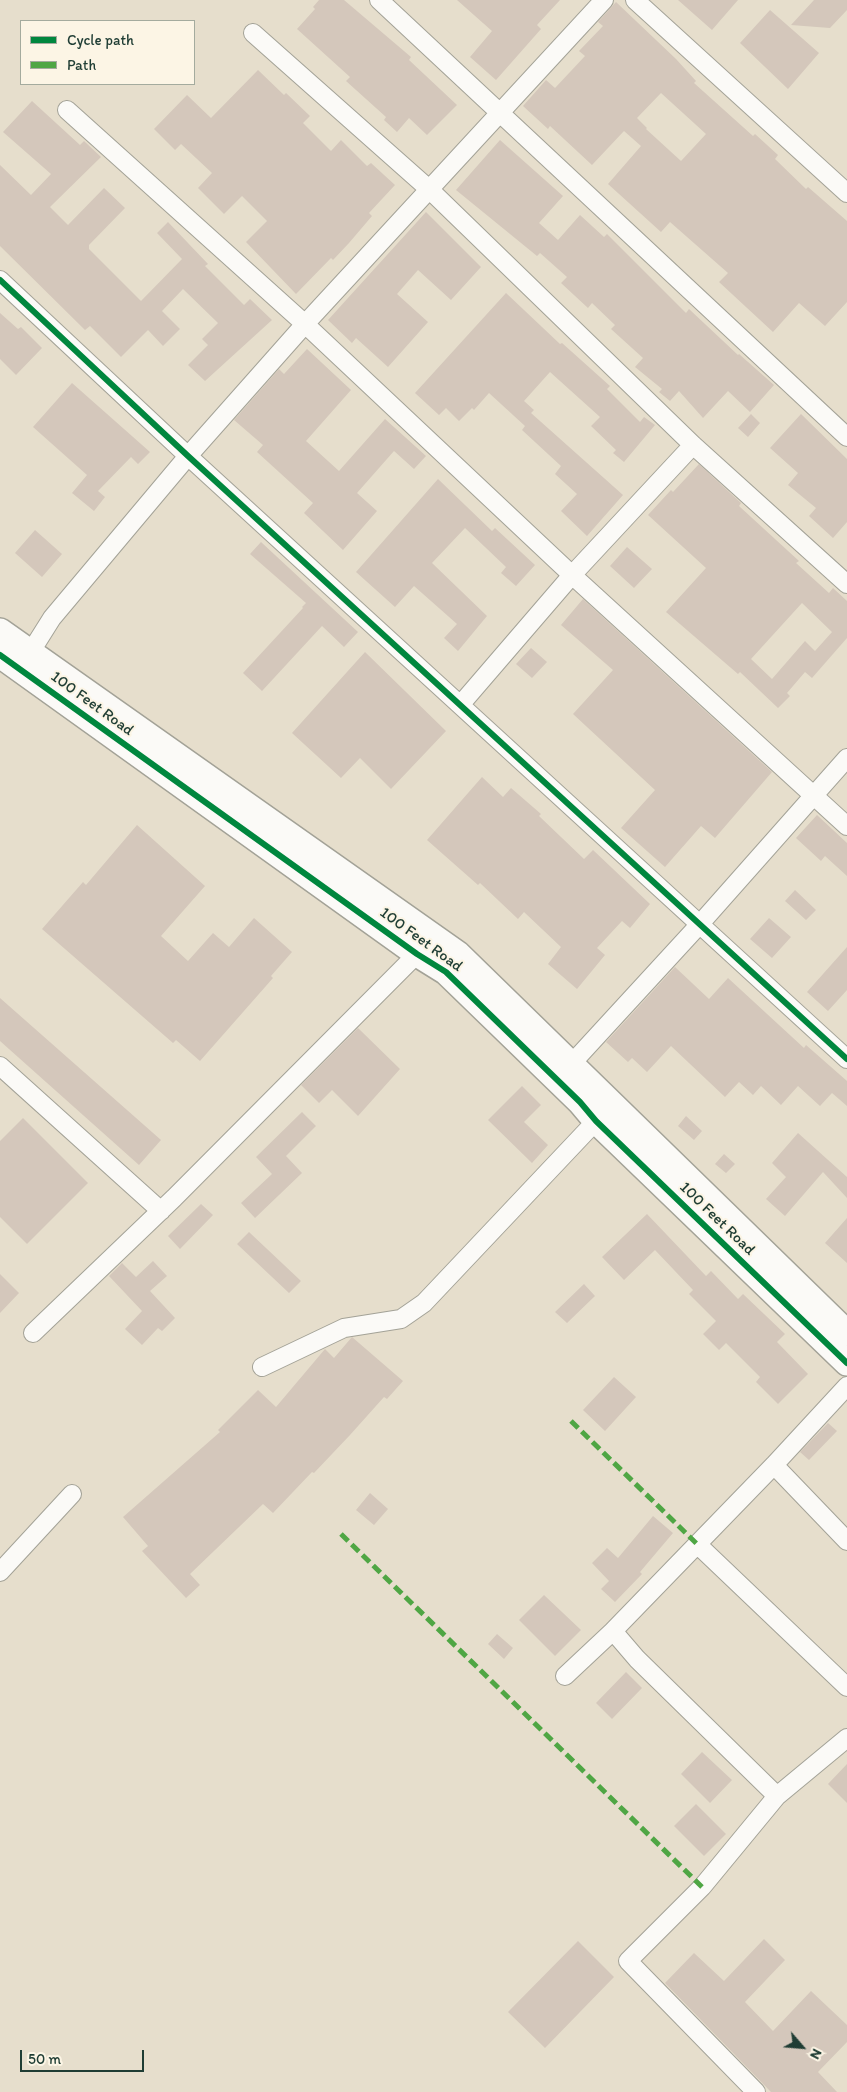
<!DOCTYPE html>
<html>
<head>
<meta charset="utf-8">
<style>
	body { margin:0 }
	#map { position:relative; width:847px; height:2092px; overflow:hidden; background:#e6decc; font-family:Itim,sans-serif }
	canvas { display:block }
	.legend { position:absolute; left:20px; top:20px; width:175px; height:65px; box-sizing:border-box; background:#fcf5e5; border:1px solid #a4ab9e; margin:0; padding:6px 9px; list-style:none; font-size:15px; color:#1f3d34 }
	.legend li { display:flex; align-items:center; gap:10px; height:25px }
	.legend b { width:25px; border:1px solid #a4ab9e }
	.north { position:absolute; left:777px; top:2022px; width:50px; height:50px; -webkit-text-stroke:4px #fcf5e5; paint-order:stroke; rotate:117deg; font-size:14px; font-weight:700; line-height:20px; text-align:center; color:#1f3d34 }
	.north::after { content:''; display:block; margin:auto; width:18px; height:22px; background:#1f3d34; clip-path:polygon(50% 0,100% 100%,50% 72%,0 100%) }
	.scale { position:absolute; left:20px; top:2050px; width:124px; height:22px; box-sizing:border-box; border:2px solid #1f3d34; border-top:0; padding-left:6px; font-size:15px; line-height:18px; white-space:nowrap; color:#1f3d34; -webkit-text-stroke:4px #fcf5e5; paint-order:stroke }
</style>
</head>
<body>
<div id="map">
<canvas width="847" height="2092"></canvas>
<ul class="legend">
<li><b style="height:6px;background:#00873e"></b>Cycle path</li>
<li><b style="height:6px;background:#4fa644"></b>Path</li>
</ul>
<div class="north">N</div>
<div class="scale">50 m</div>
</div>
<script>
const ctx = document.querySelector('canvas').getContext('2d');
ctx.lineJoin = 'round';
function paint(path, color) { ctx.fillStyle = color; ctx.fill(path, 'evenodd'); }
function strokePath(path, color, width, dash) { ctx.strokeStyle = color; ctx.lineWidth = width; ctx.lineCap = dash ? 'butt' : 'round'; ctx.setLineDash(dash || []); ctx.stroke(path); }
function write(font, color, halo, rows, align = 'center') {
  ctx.font = font + ' Itim,sans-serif'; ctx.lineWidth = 4; ctx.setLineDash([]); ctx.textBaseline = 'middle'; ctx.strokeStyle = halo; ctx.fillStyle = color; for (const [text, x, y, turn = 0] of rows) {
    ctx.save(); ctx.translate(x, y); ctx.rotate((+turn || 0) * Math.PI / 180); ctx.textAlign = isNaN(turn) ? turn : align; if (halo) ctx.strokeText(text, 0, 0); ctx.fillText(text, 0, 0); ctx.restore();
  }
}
paint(new Path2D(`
	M319,0H344L411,57L409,60L457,105L427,135L409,118L397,132L384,120L386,117L346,81L350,77L297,29L315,9L313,7Z
	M457,0H560L537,25L541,29L496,80L470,57L492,31Z
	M678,0H738L712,30Z
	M814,0H847V10L830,28L791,25Z
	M616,2L676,59L696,81L694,83L753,136L755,134L778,155L775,159L806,189L808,187L847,221V302L825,326L799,303L773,332L719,282L728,273L670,222L661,232L608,184L641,146L624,131L592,165L550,126L548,129L523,106L546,80L555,88L585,56L579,51L603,26L598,22ZM661,93L706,134L681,161L646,129L647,128L637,118Z
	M770,10L819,53L788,89L740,43Z
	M258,70L284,95L286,93L310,116L303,123L331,151L341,140L367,166L371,163L395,185L369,213L372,216L349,243L333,260L331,258L296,294L246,242L267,221L242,196L224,214L198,188L212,173L181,144L175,150L154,129L187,95L211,118Z
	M32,101L80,145L84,141L101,157L50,207L68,225L104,188L125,208L89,245V249L141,301L182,259L157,233L168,222L208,264L205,266L244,305L250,299L272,320L205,381L188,365L208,345L202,339L218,323L183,289L162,311L180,329L163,346L148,330L121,357L90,326L85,330L0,246V165L31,195L51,174L3,132Z
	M500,140L563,196L539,223L558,240L580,215L604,237L607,234L686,313L689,309L738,355L739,354L774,385L750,412L728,391L703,418L679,391L670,401L659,392L662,389L635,367L643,358L611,329L615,325L592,303L588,308L561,283L567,277L540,253L537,256L456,190Z
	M426,212L481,267L451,300L418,270L397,294L428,322L388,367L356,338L352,343L328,320Z
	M506,293L560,344L562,343L610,386L607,389L640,422L644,417L655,425L624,462L613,453L616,450L591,426L600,417L550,372L524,401L534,410L531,413L623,495L587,536L561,511L577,494L555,474L561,466L522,430L525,426L489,393L474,410L472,408L459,421L446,408L439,415L415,393Z
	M0,313L18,329L21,327L42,348L16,375L0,359Z
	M307,349L351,390L306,441L339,471L385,419L426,456L414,469L394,451L357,493L377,511L343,550L304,513L313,503L257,452L263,445L234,420L279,369L284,374Z
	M72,383L150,452L138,464L131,457L98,491L105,497L94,511L72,493L87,475L33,427Z
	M751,414L760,423L748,437L738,428Z
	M801,414L847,459V522L833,538L809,516L816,508L788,485L798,473L770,448Z
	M699,464L741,503L739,506L799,561L796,563L829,593L833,588L847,601V638L812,678L805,672L787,693L790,696L778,708L740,672L738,674L666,612L706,568L648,515L671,490L673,492ZM802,603L832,632L815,651L805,641L772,679L751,659Z
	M438,479L492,531L495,528L535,565L516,586L501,573L506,567L465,528L432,563L487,616L458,651L444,638L457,624L414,586L395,607L356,572Z
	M35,530L62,554L42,577L15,553Z
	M261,542L358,632L344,647L322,626L262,691L243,673L303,608L302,607L306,603L250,554Z
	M627,547L652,569L634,588L610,566Z
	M583,599L772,772L715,838L701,826L665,867L621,828L655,790L573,714L613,670L561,625Z
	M531,648L547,662L532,678L516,664Z
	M365,652L446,731L391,789L360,758L341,778L292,733Z
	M482,777L503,797L511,788L541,814L539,816L584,859L593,850L650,904L630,928L622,921L597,948L605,955L577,989L548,964L561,947L524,912L518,919L480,883L478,885L427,840Z
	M817,815L847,843V876L825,856L821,861L796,838Z
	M137,825L205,886L161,936L188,961L213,933L229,947L254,918L292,952L271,976L273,978L200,1061L176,1040L173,1043L42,929L83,882L86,885Z
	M795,890L816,910L806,920L785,901Z
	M769,918L791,937L772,958L750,939Z
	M847,947V990L828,1011L807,992Z
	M675,967L709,999L728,978L804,1048L806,1045L847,1081V1106L832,1093L820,1106L798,1086L781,1105L761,1086L753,1095L739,1082L725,1097L671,1046L647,1072L632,1058L628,1062L606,1042Z
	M0,998L161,1140L139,1165L0,1041Z
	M358,1028L400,1069L358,1116L332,1090L319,1103L301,1085Z
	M522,1086L541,1105L524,1122L548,1145L532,1163L488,1120Z
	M302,1112L316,1126L286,1156L302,1173L255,1218L241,1203L272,1174L256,1157Z
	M686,1116L702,1131L694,1140L678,1126Z
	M23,1118L88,1183L27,1244L0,1217V1141Z
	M798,1133L847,1177V1198L823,1172L785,1216L766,1199L786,1177L772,1163Z
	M724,1154L735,1164L726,1173L715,1164Z
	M201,1204L213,1215L180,1249L168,1236Z
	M647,1214L706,1276L711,1271L738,1299L743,1294L785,1334L777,1342L808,1374L778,1404L756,1382L760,1377L726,1343L719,1350L703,1334L716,1321L689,1294L693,1290L655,1250L624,1280L602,1257Z
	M847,1218V1263L825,1243Z
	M249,1232L301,1281L289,1293L237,1244Z
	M153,1261L167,1276L150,1291L175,1318L162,1331L158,1328L142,1345L125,1329L142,1311L109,1276L122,1263L136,1277Z
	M0,1274L19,1293L0,1313Z
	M584,1284L595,1296L567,1323L555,1312Z
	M352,1337L403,1381L387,1399L384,1397L350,1435L314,1473L312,1472L273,1513L263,1504L190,1574L200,1585L186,1598L142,1551L148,1546L123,1517L220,1432L218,1430L258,1390L276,1407L325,1349L334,1358Z
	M614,1377L636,1397L605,1431L583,1410Z
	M828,1423L837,1431L809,1460L800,1452Z
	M370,1493L388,1509L374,1525L356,1510Z
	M653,1516L673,1533L640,1572L642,1574L615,1602L601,1589L609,1581L592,1563L607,1548L618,1558Z
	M544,1595L581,1630L555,1656L519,1620Z
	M497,1634L513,1648L504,1659L488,1644Z
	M626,1672L642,1688L612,1719L596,1703Z
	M702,1752L732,1780L710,1803L681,1774Z
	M847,1764V1803L828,1784Z
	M696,1804L726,1834L704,1856L674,1826Z
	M764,1939L785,1960L745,2002L773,2031L811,1991L847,2025V2042L818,2072L837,2092H771L665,1983L694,1953L724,1981Z
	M578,1941L614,1977L545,2048L508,2012Z`), '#d4c7bb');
const street = new Path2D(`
	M379,0L847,437
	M635,0L847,193
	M253,33L430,190L693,445L847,584
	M67,110L305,324L572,575L847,826
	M0,280L188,456L847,1059
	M30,653L52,618L188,456L305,324L604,0
	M461,704L572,575L693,445
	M0,1066L161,1211
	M563,1073L699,925L847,758
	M33,1333L174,1198L417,954
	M262,1367L344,1328L401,1319L424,1303L596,1121
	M774,1465L847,1541
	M697,1544L847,1687
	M0,1572L72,1494
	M565,1676L613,1631
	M777,1796L637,1659L613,1631L774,1465L847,1386
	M756,2092L628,1961L702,1887L777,1796L847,1738`);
const secondary = new Path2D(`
	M0,631L458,954L847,1333
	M0,655L417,954L446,972L580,1102L596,1121L847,1363`);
strokePath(street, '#a3a297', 20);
strokePath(secondary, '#a3a297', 28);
strokePath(street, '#fbfaf7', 18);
strokePath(secondary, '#fbfaf7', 25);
strokePath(new Path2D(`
	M571,1421L697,1544
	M341,1534L702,1887`), '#4fa644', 5, [10, 5]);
strokePath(new Path2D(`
	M0,280L188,456L847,1059
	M0,655L417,954L446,972L580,1102L596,1121L847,1363`), '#00873e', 6);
write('16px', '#1f3d34', '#fcf5e5', [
	["100 Feet Road",92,704,36],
	["100 Feet Road",421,940,36],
	["100 Feet Road",717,1219,44]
]);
</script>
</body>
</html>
